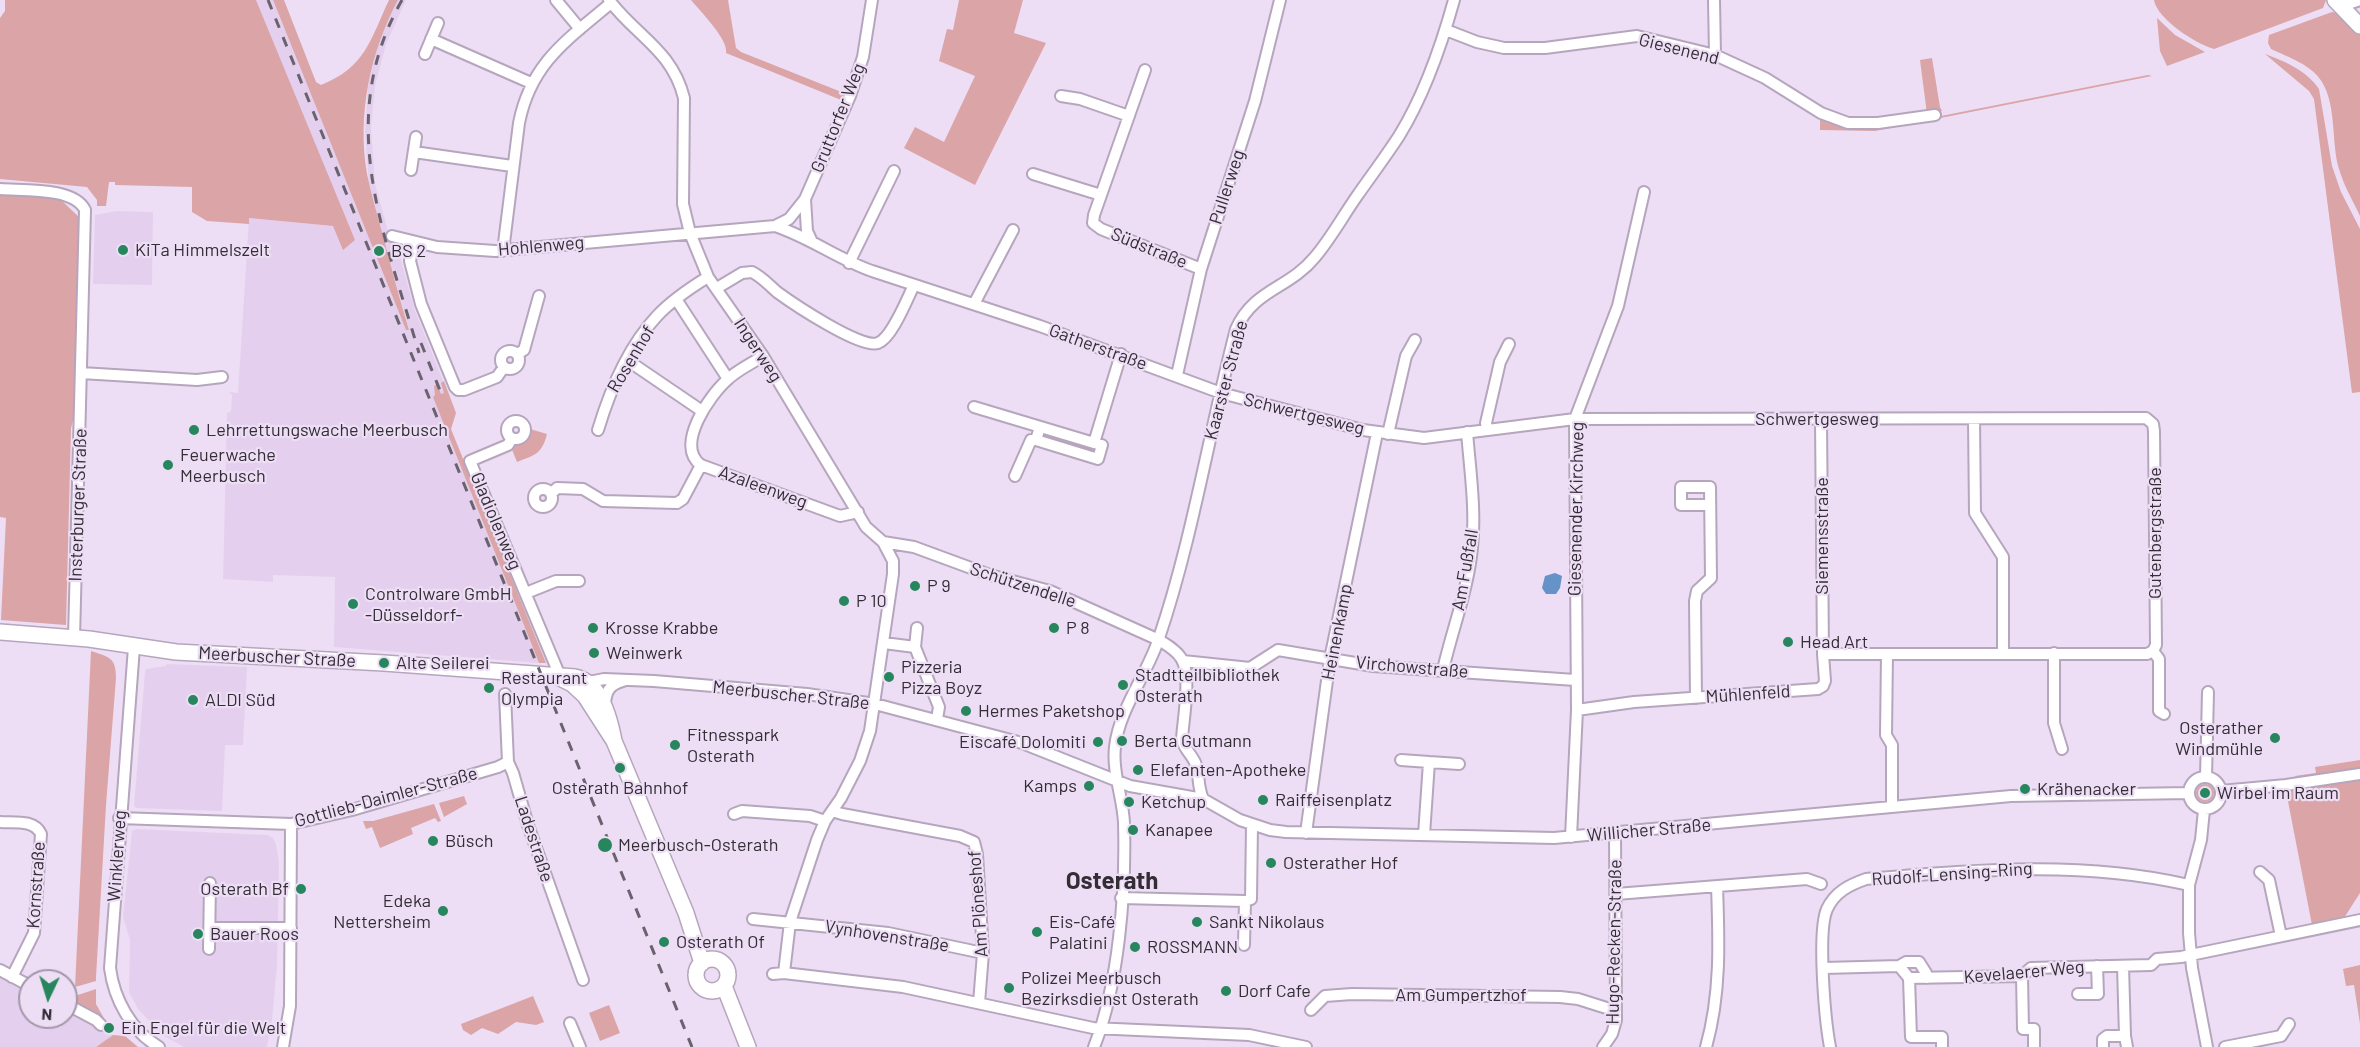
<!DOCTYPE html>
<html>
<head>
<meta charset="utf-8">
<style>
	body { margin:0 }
	#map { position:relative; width:2360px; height:1047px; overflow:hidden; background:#eddef5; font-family:Barlow,sans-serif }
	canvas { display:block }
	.north { position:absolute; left:18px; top:969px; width:60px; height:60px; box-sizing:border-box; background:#eddef5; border:2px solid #a397a9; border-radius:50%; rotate:184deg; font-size:16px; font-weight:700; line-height:24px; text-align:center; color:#332d36 }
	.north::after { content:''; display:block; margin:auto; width:21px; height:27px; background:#27865d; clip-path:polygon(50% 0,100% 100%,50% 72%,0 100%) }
</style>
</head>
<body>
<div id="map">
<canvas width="2360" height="1047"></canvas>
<div class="north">N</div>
</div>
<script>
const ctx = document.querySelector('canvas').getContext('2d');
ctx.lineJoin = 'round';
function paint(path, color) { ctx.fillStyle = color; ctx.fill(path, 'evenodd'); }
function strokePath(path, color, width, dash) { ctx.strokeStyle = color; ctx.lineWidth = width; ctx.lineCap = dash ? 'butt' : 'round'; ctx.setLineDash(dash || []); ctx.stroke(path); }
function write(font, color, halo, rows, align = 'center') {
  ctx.font = font + ' Barlow,sans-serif'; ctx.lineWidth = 4.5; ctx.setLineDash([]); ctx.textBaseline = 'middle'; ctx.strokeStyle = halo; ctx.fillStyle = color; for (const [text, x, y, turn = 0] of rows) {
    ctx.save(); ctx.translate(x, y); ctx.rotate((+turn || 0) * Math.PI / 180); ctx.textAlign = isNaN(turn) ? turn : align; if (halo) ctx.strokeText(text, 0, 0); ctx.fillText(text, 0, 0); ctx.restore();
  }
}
paint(new Path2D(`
	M256,0H273L406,330H409L369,184L365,131L368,86L379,40L398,0H406L386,44L375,86L371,128L375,184L389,235L395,238L414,308L456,413L447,432L539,663L334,647L335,577L273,575V582L223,579L227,413L231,411L232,395L229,392L238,393L249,218L333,226L299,107Z
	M116,211L153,212L152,285L93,284L95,215Z
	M167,664L247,667L243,745H225L222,811L136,808L134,806L145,672L146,669L166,666Z
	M136,829L267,835L273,838L276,844L279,863L277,965L272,1020L267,1047H184L162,1035L138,1009L129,992L130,940L123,917L132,831Z
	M0,978L30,994V1017H66V1012L113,1035L96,1047H0Z`), '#e4d0ee');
paint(new Path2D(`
	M5,0H256L355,240L343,250L333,226L249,218V224L207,221L192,212V187L115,185V182H109L106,206H97V200L87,187L0,179V18L5,11Z
	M273,0H284L316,82L321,85C366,67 370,40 389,0H398C370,53 357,114 367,174C371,194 377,213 382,232C391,265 399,298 409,330H406Z
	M691,0H728L736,48L741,52L849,95L846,102L726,53C729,40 700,11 691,0Z
	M959,0H1023L1014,33L1046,43L975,185L904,148L915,127L944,142L975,76L939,61L947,29L953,30Z
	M2154,0H2326L2323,8L2214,49C2196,44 2157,19 2154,0Z
	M2332,12L2339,13L2360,33V216C2353,201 2344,186 2339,169C2331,142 2337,107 2322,82C2312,65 2288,57 2271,49L2268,43L2269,35Z
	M2157,18L2175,35L2205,52L2167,66L2160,51Z
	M2265,54C2286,62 2306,70 2319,89L2332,166L2341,192L2360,229V392L2352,393L2314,99L2309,91Z
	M1932,58L1940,107L1942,111L1927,114L1920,60Z
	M2148,75L2152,76L1875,131L1820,130V117L1847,127L1936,117Z
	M0,194L59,198L81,219L75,413L71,428L66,625L1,620L6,518L0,517Z
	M444,381L456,413L451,429L546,663H539L433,397L435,395L434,386L437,384L441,394L444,393L441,383Z
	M530,429L547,434C542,454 535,455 517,462L511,447L525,441Z
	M91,651C109,657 116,657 116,678L106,805L96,977V981L75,987Z
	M2360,760V769L2296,779L2295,776L2316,773L2315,767Z
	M2360,779V893L2344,918L2312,925L2286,791Z
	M2196 793a9 9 0 1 1 18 0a9 9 0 1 1-18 0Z
	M464,796L467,804L444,817L439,803Z
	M434,804L441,821L438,822L435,818L411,828L413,834L380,848L372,827L366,829L363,821H373Z
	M2360,965V1024L2354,985L2346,986L2343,969Z
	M96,989V1004L111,1031L107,1029L101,1018L66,999Z
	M533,996L544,1022L536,1025L516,1022L498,1034L482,1028L471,1035L463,1030L461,1024Z
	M609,1005L620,1033L600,1041L589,1013Z
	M113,1035L125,1036L138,1047H96Z`), '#dba4a7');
paint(new Path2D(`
	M1555,573L1562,576L1560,588L1556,594H1546L1542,588L1545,576Z`), '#6593c8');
const street = new Path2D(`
	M556,0L580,29
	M609,0C636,36 672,50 684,98L683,204L690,233L708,277L763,356L866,527L883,542L893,561V574L870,731L860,761L841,798L825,821L817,840L790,922L784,973
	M1714,0L1715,55
	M2342,6L2360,0
	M1446,30L1477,42L1504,48H1545L1637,36L1715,55L1765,78L1821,113L1848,123H1878L1935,115
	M431,39L531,83
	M425,54L438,23
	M1145,70L1094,215L1093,223L1101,229L1201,269
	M1061,96L1080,99L1129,116
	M414,152L512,166
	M411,170L416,137
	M1033,174L1101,195
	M0,189C23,191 74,187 85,210L74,638
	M805,199L807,231L812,242
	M775,226L789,219L805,199L850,96L863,57L872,0
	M392,236L437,247L495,251L775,226C809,237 838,259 872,271L1040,326L1221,393L1363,430L1424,438L1575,419L2146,418L2153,424L2154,431L2156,645L2153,651
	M414,242L410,261L421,304L455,387L458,390H464L497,377L504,367
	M503,251L519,123C531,63 567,40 611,3
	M849,263L894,171
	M717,288L742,273L752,272C762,277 769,285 777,292C792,303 862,350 878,343C892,338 907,299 914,285
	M676,299L728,379
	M974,304L1013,230
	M501 360a9 9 0 1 1 18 0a9 9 0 1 1-18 0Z
	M517,354L524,350L539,296
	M763,356C751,364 737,370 727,380C710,395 674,446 701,465L840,516L858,512
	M627,360L702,411
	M81,373L197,380L222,377
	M1177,375L1201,269L1255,101L1280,0
	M974,407L1094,443L1102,445L1098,459L1036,440L1040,427
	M1821,419L1823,654
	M1974,419L1975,513L2003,557V652
	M507 430a9 9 0 1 1 18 0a9 9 0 1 1-18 0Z
	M598,430C610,390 628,347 657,316C672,300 690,288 708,277
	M1487,430L1486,423L1500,362L1509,344
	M1388,434L1406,356L1415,340
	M512,438L508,445L470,461L557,669L555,675
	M1094,443L1121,354
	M1015,476L1031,440H1036
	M534 498a9 9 0 1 1 18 0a9 9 0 1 1-18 0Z
	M551,494L557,488L583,489L603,501L677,503L683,499L701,465
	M883,542L914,547L990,575L1050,591L1159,640C1167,645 1176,650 1181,658C1192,674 1183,720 1182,739C1184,750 1193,755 1196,765C1200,777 1197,785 1203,799
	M526,593L556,581H579
	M917,628L915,647L939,707L937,719
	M884,643L915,647
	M134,647L110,968C114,999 131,1031 159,1047
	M2153,651L2159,659V711L2164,714
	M2054,653V723L2062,749
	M1887,654L1886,735L1892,745V807
	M1183,661L1250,668L1278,650L1373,666L1575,680
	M1443,670C1452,630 1468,590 1472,548C1476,510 1470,470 1467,432
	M585,687L589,682L604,679L654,681L807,694L875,704L1022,743L1130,786L1203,799L1240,820L1270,830L1286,832L1554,838L2011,796L2188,793
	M505,694L508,762L513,773L528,825L583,980
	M1696,698L1695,601L1697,591L1711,578L1710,487H1681V505H1710
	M605,707C605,693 608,685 623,681
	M1577,710L1634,702L1818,689L1823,686L1825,681L1823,654H2147L2153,651
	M1401,760L1429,762
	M2189 793a16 16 0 1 1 32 0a16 16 0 1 1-32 0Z
	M2206,777L2208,692
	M2221,791L2286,785L2360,774
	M832,811L842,814L960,836L974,842L977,854L983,953L979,1003
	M734,814L742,811L810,816L825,821
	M119,818L291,824L352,810L498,767L508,762
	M0,822C14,823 34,819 41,834L34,933L12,977
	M1306,833L1330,659L1377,433
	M1424,835L1429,762L1459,764
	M1571,837L1577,710L1575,419L1618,306L1644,192
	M2260,872L2269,880L2281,936
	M2189,885L2201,840L2204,810
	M1616,894L1807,879L1821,884
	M1121,898L1245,901
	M753,919L888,933L983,953
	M210,928H291
	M1244,945L1245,901L1251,899L1252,825
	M209,949L210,883
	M1899,966L1906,962H1919L1926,973L1927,978
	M2123,966L2125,1036L2127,1047
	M1824,968L1899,966L1909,978L2022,976L2031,968L2151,965L2157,959L2181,957L2360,920
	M0,970L30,986
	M773,974L784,973L903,987L1093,1028L1249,1035L1306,1047
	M2022,976L2023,1029H2034V1047
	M1909,978L1911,1037H1942V1047
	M2078,994H2098L2097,966
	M66,1004L96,1020L101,1025
	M1311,1010L1325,996L1352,994L1560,997L1578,999L1616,1011
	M570,1023L580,1047
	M283,1047L290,1006L291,824
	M1094,1047C1119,984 1126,891 1124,823C1123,798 1112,772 1115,747C1119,709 1148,673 1159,638C1193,537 1209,432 1236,329C1254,289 1289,289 1315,257C1331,238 1343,216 1357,196C1371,176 1386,156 1399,136C1425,94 1441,47 1454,0
	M1603,1047L1612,1034L1616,1020L1615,834
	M1706,1047C1721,994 1719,941 1717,886
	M1830,1047C1825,1020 1817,932 1827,909C1835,892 1849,885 1866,879C1976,870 2081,860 2189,885V933L2192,968L2207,1047
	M2103,1047V1039L2107,1036H2125
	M2225,1047L2281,1036L2289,1024`);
const secondary = new Path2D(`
	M2335,0L2360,26
	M0,632L89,639L176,652L384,663L575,677C601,682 610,719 614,741
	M558,677L572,684L585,696L614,741L686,913L702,963
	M696 975a16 16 0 1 1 32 0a16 16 0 1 1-32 0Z
	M724,986L748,1047`);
strokePath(street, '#b5a6bd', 14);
strokePath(secondary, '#b5a6bd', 18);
strokePath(street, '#fff', 10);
strokePath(secondary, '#fff', 15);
strokePath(new Path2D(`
	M268,0L692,1047
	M402,0C334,120 384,232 419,353
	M421,343L441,393`), '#6a626f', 3, [10, 10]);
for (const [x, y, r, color] of [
	[123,250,6,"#27865d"],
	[379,251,6,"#27865d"],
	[194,430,6,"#27865d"],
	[168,465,6,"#27865d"],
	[915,586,6,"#27865d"],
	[844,601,6,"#27865d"],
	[353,604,6,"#27865d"],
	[593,628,6,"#27865d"],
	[1054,628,6,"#27865d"],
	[1788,642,6,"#27865d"],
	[594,653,6,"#27865d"],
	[384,663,6,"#27865d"],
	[889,677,6,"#27865d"],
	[1123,685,6,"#27865d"],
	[489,688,6,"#27865d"],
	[193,700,6,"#27865d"],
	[966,711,6,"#27865d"],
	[2275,738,6,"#27865d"],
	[1122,741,6,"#27865d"],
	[1098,742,6,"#27865d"],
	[675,745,6,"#27865d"],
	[620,768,6,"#27865d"],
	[1138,770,6,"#27865d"],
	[1089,786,6,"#27865d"],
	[2025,789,6,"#27865d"],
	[2205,793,6,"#27865d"],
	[1263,800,6,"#27865d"],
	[1129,802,6,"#27865d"],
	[1133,830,6,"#27865d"],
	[433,841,6,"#27865d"],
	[605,845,8,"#27865d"],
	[1271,863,6,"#27865d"],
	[301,889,6,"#27865d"],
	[443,911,6,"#27865d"],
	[1197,922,6,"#27865d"],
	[1037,932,6,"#27865d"],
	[198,934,6,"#27865d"],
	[664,942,6,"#27865d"],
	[1135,947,6,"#27865d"],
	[1009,988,6,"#27865d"],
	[1226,991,6,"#27865d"],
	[109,1028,6,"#27865d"]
]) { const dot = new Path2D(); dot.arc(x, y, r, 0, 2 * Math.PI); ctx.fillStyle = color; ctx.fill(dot); strokePath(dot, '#eddef5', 2); }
write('18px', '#332d36', '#eddef5', [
	["Giesenend",1679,49,14],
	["Gruttorfer Weg",838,118,-68],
	["Pullerweg",1227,187,-72],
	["Hohlenweg",541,246,-5],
	["Südstraße",1149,248,22],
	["Gatherstraße",1098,347,20],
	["Ingerweg",758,350,57],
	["Rosenhof",631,359,-59],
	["Kaarster Straße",1226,380,-75],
	["Schwertgesweg",1304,414,14],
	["Schwertgesweg",1817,419],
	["Azaleenweg",763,487,20],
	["Insterburger Straße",78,505,-88],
	["Giesenender Kirchweg",1576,509,-89],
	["Gladiolenweg",496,521,67],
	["Gutenbergstraße",2155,533,-90],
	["Siemensstraße",1822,536,-90],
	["Am Fußfall",1465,570,-80],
	["Schützendelle",1023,585,18],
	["Heinenkamp",1337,632,-79],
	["Meerbuscher Straße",277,657,3],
	["Virchowstraße",1412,667,5],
	["Mühlenfeld",1748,694,-4],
	["Meerbuscher Straße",791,695,6],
	["Gottlieb-Daimler-Straße",386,797,-15],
	["Willicher Straße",1649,830,-5],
	["Ladestraße",534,839,72],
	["Winklerweg",117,856,-86],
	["Rudolf-Lensing-Ring",1952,874,-4],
	["Kornstraße",36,885,-86],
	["Am Plöneshof",978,904,-94],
	["Vynhovenstraße",887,936,9],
	["Hugo-Recken-Straße",1614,942,-89],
	["Kevelaerer Weg",2024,972,-5],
	["Am Gumpertzhof",1461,995]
]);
write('18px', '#332d36', '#eddef5', [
	["KiTa Himmelszelt",135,250],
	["BS 2",391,251],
	["Lehrrettungswache Meerbusch",206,430],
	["Feuerwache",180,455],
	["Meerbusch",180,476],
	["P 9",927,586],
	["Controlware GmbH",365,594],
	["-Düsseldorf-",365,615],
	["P 10",856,601],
	["Krosse Krabbe",605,628],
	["P 8",1066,628],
	["Head Art",1800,642],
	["Weinwerk",606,653],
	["Alte Seilerei",396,663],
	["Pizzeria",901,667],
	["Pizza Boyz",901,688],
	["Stadtteilbibliothek",1135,675],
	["Osterath",1135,696],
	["Restaurant",501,678],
	["Olympia",501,699],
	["ALDI Süd",205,700],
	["Hermes Paketshop",978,711],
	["Osterather",2263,728,"right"],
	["Windmühle",2263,749,"right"],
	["Fitnesspark",687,735],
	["Osterath",687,756],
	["Berta Gutmann",1134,741],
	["Eiscafé Dolomiti",1086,742,"right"],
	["Elefanten-Apotheke",1150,770],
	["Kamps",1077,786,"right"],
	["Osterath Bahnhof",620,788,"center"],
	["Krähenacker",2037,789],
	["Wirbel im Raum",2217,793],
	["Raiffeisenplatz",1275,800],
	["Ketchup",1141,802],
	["Kanapee",1145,830],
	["Büsch",445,841],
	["Meerbusch-Osterath",618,845],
	["Osterather Hof",1283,863],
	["Osterath Bf",289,889,"right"],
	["Edeka",431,901,"right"],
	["Nettersheim",431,922,"right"],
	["Eis-Café",1049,922],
	["Palatini",1049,943],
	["Sankt Nikolaus",1209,922],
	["Bauer Roos",210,934],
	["Osterath Of",676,942],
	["ROSSMANN",1147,947],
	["Polizei Meerbusch",1021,978],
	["Bezirksdienst Osterath",1021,999],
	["Dorf Cafe",1238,991],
	["Ein Engel für die Welt",121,1028]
], 'left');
write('bold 24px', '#332d36', '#eddef5', [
	["Osterath",1112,881]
]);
</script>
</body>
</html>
